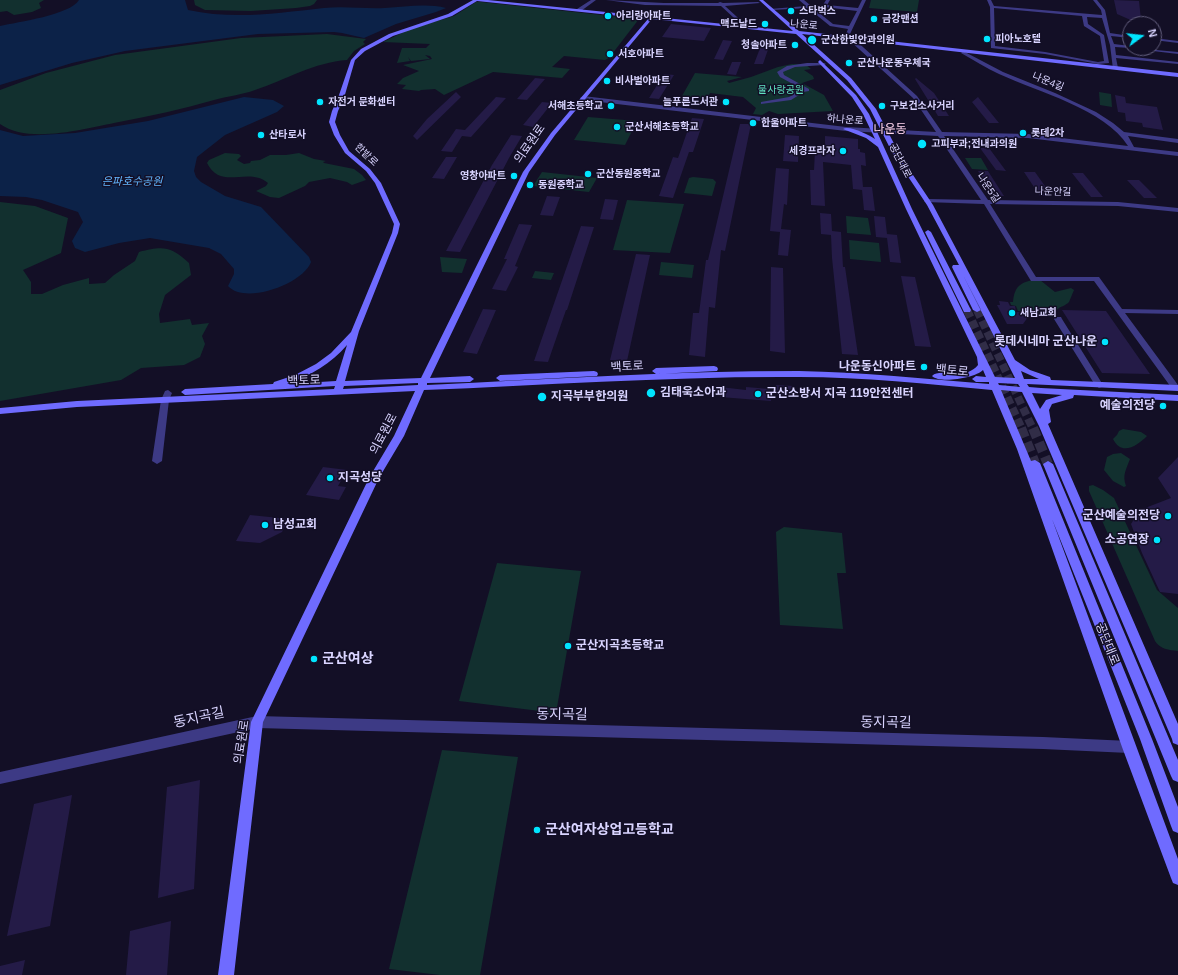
<!DOCTYPE html>
<html>
<head>
<meta charset="utf-8">
<style>
	body { margin:0 }
	#map { position:relative; width:1178px; height:975px; overflow:hidden; background:#130f26; font-family:Helvetica,sans-serif }
	canvas { display:block }
	.north { position:absolute; left:1122px; top:16px; width:40px; height:40px; box-sizing:border-box; background:#130f26; border:1px solid #625e7d; border-radius:50%; rotate:75deg; font-size:11px; font-weight:700; line-height:16px; text-align:center; color:#d9d4ff }
	.north::after { content:''; display:block; margin:auto; width:14px; height:18px; background:#00e5ff; clip-path:polygon(50% 0,100% 100%,50% 72%,0 100%) }
</style>
</head>
<body>
<div id="map">
<canvas width="1178" height="975"></canvas>
<div class="north">N</div>
</div>
<script>
const ctx = document.querySelector('canvas').getContext('2d');
ctx.lineJoin = 'round';
function paint(path, color) { ctx.fillStyle = color; ctx.fill(path, 'evenodd'); }
function strokePath(path, color, width, dash) { ctx.strokeStyle = color; ctx.lineWidth = width; ctx.lineCap = dash ? 'butt' : 'round'; ctx.setLineDash(dash || []); ctx.stroke(path); }
function write(font, color, halo, rows, align = 'center') {
  ctx.font = font + ' Helvetica,"Noto Sans KR",sans-serif'; ctx.lineWidth = 3; ctx.setLineDash([]); ctx.textBaseline = 'middle'; ctx.strokeStyle = halo; ctx.fillStyle = color; for (const [text, x, y, turn = 0] of rows) {
    ctx.save(); ctx.translate(x, y); ctx.rotate((+turn || 0) * Math.PI / 180); ctx.textAlign = isNaN(turn) ? turn : align; if (halo) ctx.strokeText(text, 0, 0); ctx.fillText(text, 0, 0); ctx.restore();
  }
}
paint(new Path2D(`
	M0,0H44L39,3L41,8L32,12L14,15L7,11L0,12Z
	M194,0H317L314,4L310,6L296,8L251,11L205,10L195,5Z
	M871,0H919L917,12L869,8Z
	M476,2H481L639,19L609,58L605,60L564,56L552,67L570,69L562,78L493,72L444,95L435,89L421,90L419,91L402,89L406,85L397,84L403,78L419,71L403,65L432,59L430,56L425,55L430,59L411,61L408,57L410,61L397,63L402,48H426L430,44L383,42L410,29L454,16Z
	M327,34L366,39L363,42L365,44L354,51L347,60C315,62 285,80 255,90C242,95 227,96 214,100C182,109 151,116 119,122C87,128 29,145 0,124V90L46,73L115,55L241,38Z
	M792,64H805L811,69L804,70L813,76L814,79L802,83L824,95L833,111L778,114L769,111L762,115L753,114L756,108L743,97L710,93L707,99L682,96L695,73L742,77L727,81L729,83L751,77L778,67Z
	M1099,92L1111,94L1112,107L1100,105Z
	M588,117L637,121L625,145L574,140Z
	M225,153L239,154L241,156L237,160L244,164L250,163L251,161L260,160L270,155H286L299,153L314,159L326,161L323,162L324,163L354,169L362,175L366,180L352,185L347,182L330,178L309,182L305,186L279,198L270,197L256,191L266,186L268,183C248,166 221,191 207,163L209,160Z
	M965,158H981L988,170L972,169Z
	M542,172L597,178L589,192L533,186Z
	M693,177L713,179L716,182L712,196L684,193L689,178Z
	M627,200L684,204L670,253L613,250Z
	M0,202L35,206L68,218L61,253L23,270L31,282V294H42L63,285L89,278V284L105,283L114,275L135,261L139,252C163,246 170,246 189,263L191,275L165,295L159,314L160,323L190,319L192,325L209,323L202,336L205,344L200,357L184,365L141,368L121,380L0,401Z
	M846,216L868,218L871,235L847,233Z
	M849,240L879,243L881,262L850,259Z
	M440,257L467,259L462,273L442,272Z
	M661,262L694,265L692,278L659,275Z
	M535,271L554,273L551,280L532,278Z
	M1040,280L1055,292L1071,288L1074,290L1069,302C1062,309 1058,304 1053,317H1033V313L1018,311L1016,306L1011,305L1010,302H1013C1014,285 1023,280 1040,280Z
	M1123,429L1141,432L1147,436C1138,445 1122,457 1113,439L1117,435L1119,431Z
	M1121,453L1130,459C1126,470 1122,475 1126,486L1124,487L1113,481L1104,470L1107,457L1113,454Z
	M1093,485L1103,490L1114,498L1157,590L1178,608V651C1169,650 1160,649 1155,641L1089,491V486Z
	M784,527L842,533L846,573H837L843,629L780,625L776,532Z
	M497,563L581,571L556,713L459,701Z
	M442,750L518,757L480,975H440L389,969Z`), '#12302f');
paint(new Path2D(`
	M79,0H185L188,10C233,20 279,13 324,8C344,6 365,9 385,8C405,7 427,3 446,8L436,12L396,24L364,38L342,33L334,32L258,34L125,51L72,63L0,85V26C18,22 70,15 79,0Z
	M244,97L273,100L284,106L277,112L225,135L197,157L194,171L196,177L201,182L225,196L261,207L309,257L311,262C303,284 245,305 228,286L234,274V269L221,254L209,248L150,238L119,243L85,252L75,248L72,241L83,222L78,212L42,200L26,197L0,196V130L23,136L75,133L148,121Z`), '#0c2248');
paint(new Path2D(`
	M1114,0L1139,1L1141,20L1133,21L1117,14Z
	M671,24L711,28L704,41L662,37Z
	M723,40L732,41L723,60L714,59Z
	M762,43L770,44L763,64H754Z
	M732,62H741L736,75L727,74Z
	M664,74L674,75L659,99L649,98Z
	M535,78L545,79L527,100L517,99Z
	M916,78L934,93L949,116H938L915,79Z
	M456,92L461,97L417,140L413,136L427,119Z
	M1115,95L1125,97L1126,103L1157,107L1163,130L1143,127L1142,123L1126,121L1125,113L1118,112Z
	M496,97L506,98L471,137L462,136L452,152L441,151L456,129L465,130Z
	M978,97L999,123H989L972,102Z
	M542,102L552,103L533,127L523,125Z
	M692,118L704,119L693,152H689L673,198L659,196L673,157L678,158Z
	M740,124H751L725,251L721,250L715,308L709,307L705,357L689,355L693,313H699L706,260H708Z
	M511,135L522,136L509,158L460,252L446,251L492,165Z
	M785,135L799,136L798,162L783,161Z
	M825,136L858,139V149H860V152L865,153L866,166L861,165L863,187H872L875,211L864,210L862,190L853,189L851,165L823,162L825,206L811,205L810,170H814L815,151H825Z
	M980,148H989L1006,171L996,170Z
	M446,157H457L444,179L432,178Z
	M776,168L789,169L787,205L784,204L781,229L791,230L788,256L778,255L780,232L770,231Z
	M978,171H988L1004,196H993Z
	M1024,172H1035L1052,196H1040Z
	M1072,173H1083L1103,197H1091Z
	M1127,180H1139L1157,198H1144Z
	M547,196L560,197L553,216L540,215Z
	M605,199L618,200L613,220L600,219Z
	M820,213L831,214L832,231L841,232L843,267H845L858,355L842,354L832,258L831,235L821,234Z
	M874,216L885,217L887,234L897,235L901,263L890,262L887,238L876,237Z
	M519,224L532,225L515,266L518,267L506,291L492,289L507,259H504Z
	M581,226L594,227L567,310H566L548,362L534,361Z
	M636,254L650,255L627,361L610,360Z
	M771,267L783,268L785,353L770,351Z
	M901,276L915,277L931,347L915,346Z
	M999,301L1008,302L1010,306H1015L1016,312L1031,313L1023,324H1007L997,305H1000Z
	M483,309L496,310L477,354L463,352Z
	M1062,310L1106,311L1150,374L1102,373Z
	M776,385L794,386L796,396L777,395Z
	M720,387L746,390V387L770,389L771,401L720,397Z
	M1178,457V594L1160,592L1142,553L1131,524L1140,510L1171,498L1158,478Z
	M323,467L347,470L338,486L346,487L339,500L306,495Z
	M250,515L289,519L282,532L260,543L236,541Z
	M200,780L194,889L158,898L167,787Z
	M72,795L50,926L7,936L34,804Z
	M171,921L167,975H126L130,931Z
	M25,960L22,975H0V966Z`), '#241b47');
strokePath(new Path2D(`
	M967,310L1022,429
	M977,310L1033,429`), '#312d47', 8, [8, 4]);
strokePath(new Path2D(`
	M1021,428L1035,463
	M1033,428L1048,464`), '#312d47', 10, [10, 5.5]);
paint(new Path2D(`
	M591,0H596L581,11H577V9Z
	M606,0L664,3H718L720,2L723,3L758,2L760,3L725,6L748,27L746,29L721,6L645,5Z
	M799,0H804L810,5H823L826,0H830L827,5L858,8L862,0H866L850,34L848,35L846,34L848,29L830,26L808,8L772,10L770,9L806,6ZM824,7L857,11L849,26L833,24L813,8Z
	M987,0H991L994,6L1102,15L1101,10L1093,0H1097L1105,10L1110,33L1130,36V38L1111,36L1114,44L1130,46V48H1132H1130L1115,47L1116,55L1178,62V64L1116,58L1118,68L1113,69L1110,45L1102,18L1087,17L1088,24L1104,35L1109,63L1098,64L1045,54L991,48L990,7ZM994,8L1082,16L1084,26L1100,36L1104,61L1098,62L1045,52L995,46Z
	M849,38H853L917,96L942,132L1028,134L1128,146C1105,109 1038,92 999,74C986,68 974,60 961,53L963,51L1003,72L1055,93L1096,112L1113,123L1124,132L1178,139V143L1128,136L1134,147L1178,152V156L1028,138L944,136L988,200L1118,202L1178,208V212L1118,206L990,204L1036,277H1099L1122,309L1178,310V314L1125,313L1178,385V390H1173L1094,281H1031L984,204L925,202L924,201L927,199L981,200L938,136L846,131L583,100L580,98L583,96L846,127L936,132L913,98L849,40Z
	M1154,38L1178,41V43L1154,40Z
	M1134,48L1178,52V54L1136,49Z
	M807,63H824L826,64L824,65L795,67L783,72L784,75L809,89V91L797,93L799,95L791,100L761,104V102L789,97L793,95L791,91L802,89L780,77L777,72L787,66Z
	M1055,317H1061L1062,319L1103,385L1102,387L1099,388L1095,385L1054,319Z
	M168,390L172,393L169,400L162,461L157,464L152,461L161,400L165,391Z
	M257,716L1043,737L1129,741L1134,743L1136,747L1134,751L1129,753L1043,749L257,728L0,784V772Z`), '#3d3a85');
paint(new Path2D(`
	M473,0H488L793,31L759,0H763L799,31L1178,73V77L802,34L851,78L876,109L901,157L933,205L1015,360L1030,370L1050,377L1051,380L1178,385V391L1027,384L1029,387L1041,388L1178,395V401L1074,395L1073,398L1052,404L1049,410L1051,422L1048,424L1178,724V745L1173,743L1172,739L1039,426L1022,392L1001,390L1031,461L1035,460L1040,463L1152,739L1178,807V833L1173,831L1171,826L1140,739L1052,519L1178,859V885L1173,883L1171,878L1122,747L1017,449L992,390C928,384 863,377 799,377C674,376 549,385 424,390L404,436L379,478L263,722L234,975H218L251,722L369,478L394,436L415,391L77,407L0,414V408L77,401L334,389L335,386L185,395L181,392L185,389L273,384L274,382L295,375L316,364L331,353L351,332L392,233L394,224L375,183L366,171L345,153L334,135L329,122L332,111L338,98L351,60L361,49L389,34L448,14ZM477,1L648,19L551,133L523,172L421,378L345,381L359,331L398,233L400,224L381,183L370,169L349,151L340,135L335,122L338,111L344,98L355,60L365,51L393,36L452,16ZM652,19L796,34L847,80L870,109L893,154L927,205L959,265H953L952,267L973,310L977,312L981,310L963,275L1015,378L995,377L912,209L869,114L856,95L820,60L818,62L852,97L863,114L875,139C869,135 849,125 843,129L866,138L878,147L906,209L977,357L978,365C964,382 941,367 932,376C940,384 975,378 983,370L986,377L976,376L972,379L976,382H989V384C926,379 862,372 799,371C675,371 551,379 427,385V383L470,382L474,379L470,376L430,378L529,172L555,135ZM347,345L336,381L287,384C311,375 331,364 347,345ZM1021,371L1039,379H1024ZM418,383V385L343,389L344,386ZM998,383L1018,384L1020,387L999,385ZM1032,393L1062,395L1046,400L1040,409Z
	M928,230L931,232L971,310L970,312H964L963,310L925,232Z
	M714,366L717,367L718,369L717,371L656,374L652,371L656,368Z
	M594,371L597,372L598,374L597,376L500,381L496,378L500,375Z
	M1048,461L1053,464L1178,760V782L1173,780L1171,776L1043,464Z`), '#6f6bff');
for (const [x, y, r, color] of [
	[791,11,4,"#00e5ff"],
	[608,16,4,"#00e5ff"],
	[874,19,4,"#00e5ff"],
	[765,24,4,"#00e5ff"],
	[987,39,4,"#00e5ff"],
	[812,40,5,"#00e5ff"],
	[795,45,4,"#00e5ff"],
	[610,54,4,"#00e5ff"],
	[849,63,4,"#00e5ff"],
	[607,81,4,"#00e5ff"],
	[320,102,4,"#00e5ff"],
	[726,102,4,"#00e5ff"],
	[611,106,4,"#00e5ff"],
	[882,106,4,"#00e5ff"],
	[753,123,4,"#00e5ff"],
	[617,127,4,"#00e5ff"],
	[1023,133,4,"#00e5ff"],
	[261,135,4,"#00e5ff"],
	[922,144,5,"#00e5ff"],
	[843,151,4,"#00e5ff"],
	[588,174,4,"#00e5ff"],
	[514,176,4,"#00e5ff"],
	[530,185,4,"#00e5ff"],
	[1012,313,4,"#00e5ff"],
	[1105,342,4,"#00e5ff"],
	[924,367,4,"#00e5ff"],
	[651,393,5,"#00e5ff"],
	[758,394,4,"#00e5ff"],
	[542,397,5,"#00e5ff"],
	[1163,406,4,"#00e5ff"],
	[330,478,4,"#00e5ff"],
	[1168,516,4,"#00e5ff"],
	[265,525,4,"#00e5ff"],
	[1157,540,4,"#00e5ff"],
	[568,646,4,"#00e5ff"],
	[314,659,4,"#00e5ff"],
	[537,830,4,"#00e5ff"]
]) { const dot = new Path2D(); dot.arc(x, y, r, 0, 2 * Math.PI); ctx.fillStyle = color; ctx.fill(dot); strokePath(dot, '#130f26', 1.5); }
write('bold 10px', '#d9d4ff', '#130f26', [
	["스타벅스",799,11],
	["아리랑아파트",616,16],
	["금강맨션",882,19],
	["맥도날드",757,24,"right"],
	["피아노호텔",995,39],
	["군산한빛안과의원",821,40],
	["청솔아파트",787,45,"right"],
	["서호아파트",618,54],
	["군산나운동우체국",857,63],
	["비사벌아파트",615,81],
	["자전거 문화센터",328,102],
	["늘푸른도서관",718,102,"right"],
	["서해초등학교",603,106,"right"],
	["구보건소사거리",890,106],
	["한울아파트",761,123],
	["군산서해초등학교",625,127],
	["롯데2차",1031,133],
	["산타로사",269,135],
	["고피부과;전내과의원",931,144],
	["세경프라자",835,151,"right"],
	["군산동원중학교",596,174],
	["영창아파트",506,176,"right"],
	["동원중학교",538,185],
	["새남교회",1020,313]
], 'left');
write('10px', '#d9d4ff', '#130f26', [
	["나운로",804,25,5],
	["나운4길",1048,82,22],
	["하나운로",845,120,5],
	["한밭로",366,155,44],
	["공단대로",900,161,63],
	["나운5길",988,188,56],
	["나운안길",1053,192,2]
]);
write('10px', '#5fe0c0', '#130f26', [
	["물사랑공원",781,90]
]);
write('italic 11px', '#62b6ff', '#130f26', [
	["은파호수공원",132,182]
]);
write('12px', '#ffd6f0', '#130f26', [
	["나운동",890,130]
]);
write('12px', '#d9d4ff', '#130f26', [
	["의료원로",530,144,-55],
	["백토로",627,367,-3],
	["백토로",952,371,5],
	["백토로",304,381,-2],
	["의료원로",384,434,-62],
	["공단대로",1107,644,68],
	["의료원로",242,742,-81]
]);
write('bold 12px', '#d9d4ff', '#130f26', [
	["롯데시네마 군산나운",1097,342,"right"],
	["나운동신아파트",916,367,"right"],
	["김태욱소아과",660,393],
	["군산소방서 지곡 119안전센터",766,394],
	["지곡부부한의원",551,397],
	["예술의전당",1155,406,"right"],
	["지곡성당",338,478],
	["군산예술의전당",1160,516,"right"],
	["남성교회",273,525],
	["소공연장",1149,540,"right"],
	["군산지곡초등학교",576,646]
], 'left');
write('bold 14px', '#d9d4ff', '#130f26', [
	["군산여상",322,659],
	["군산여자상업고등학교",545,830]
], 'left');
write('14px', '#d9d4ff', '#130f26', [
	["동지곡길",562,715,1],
	["동지곡길",199,718,-12],
	["동지곡길",886,723,1]
]);
</script>
</body>
</html>
